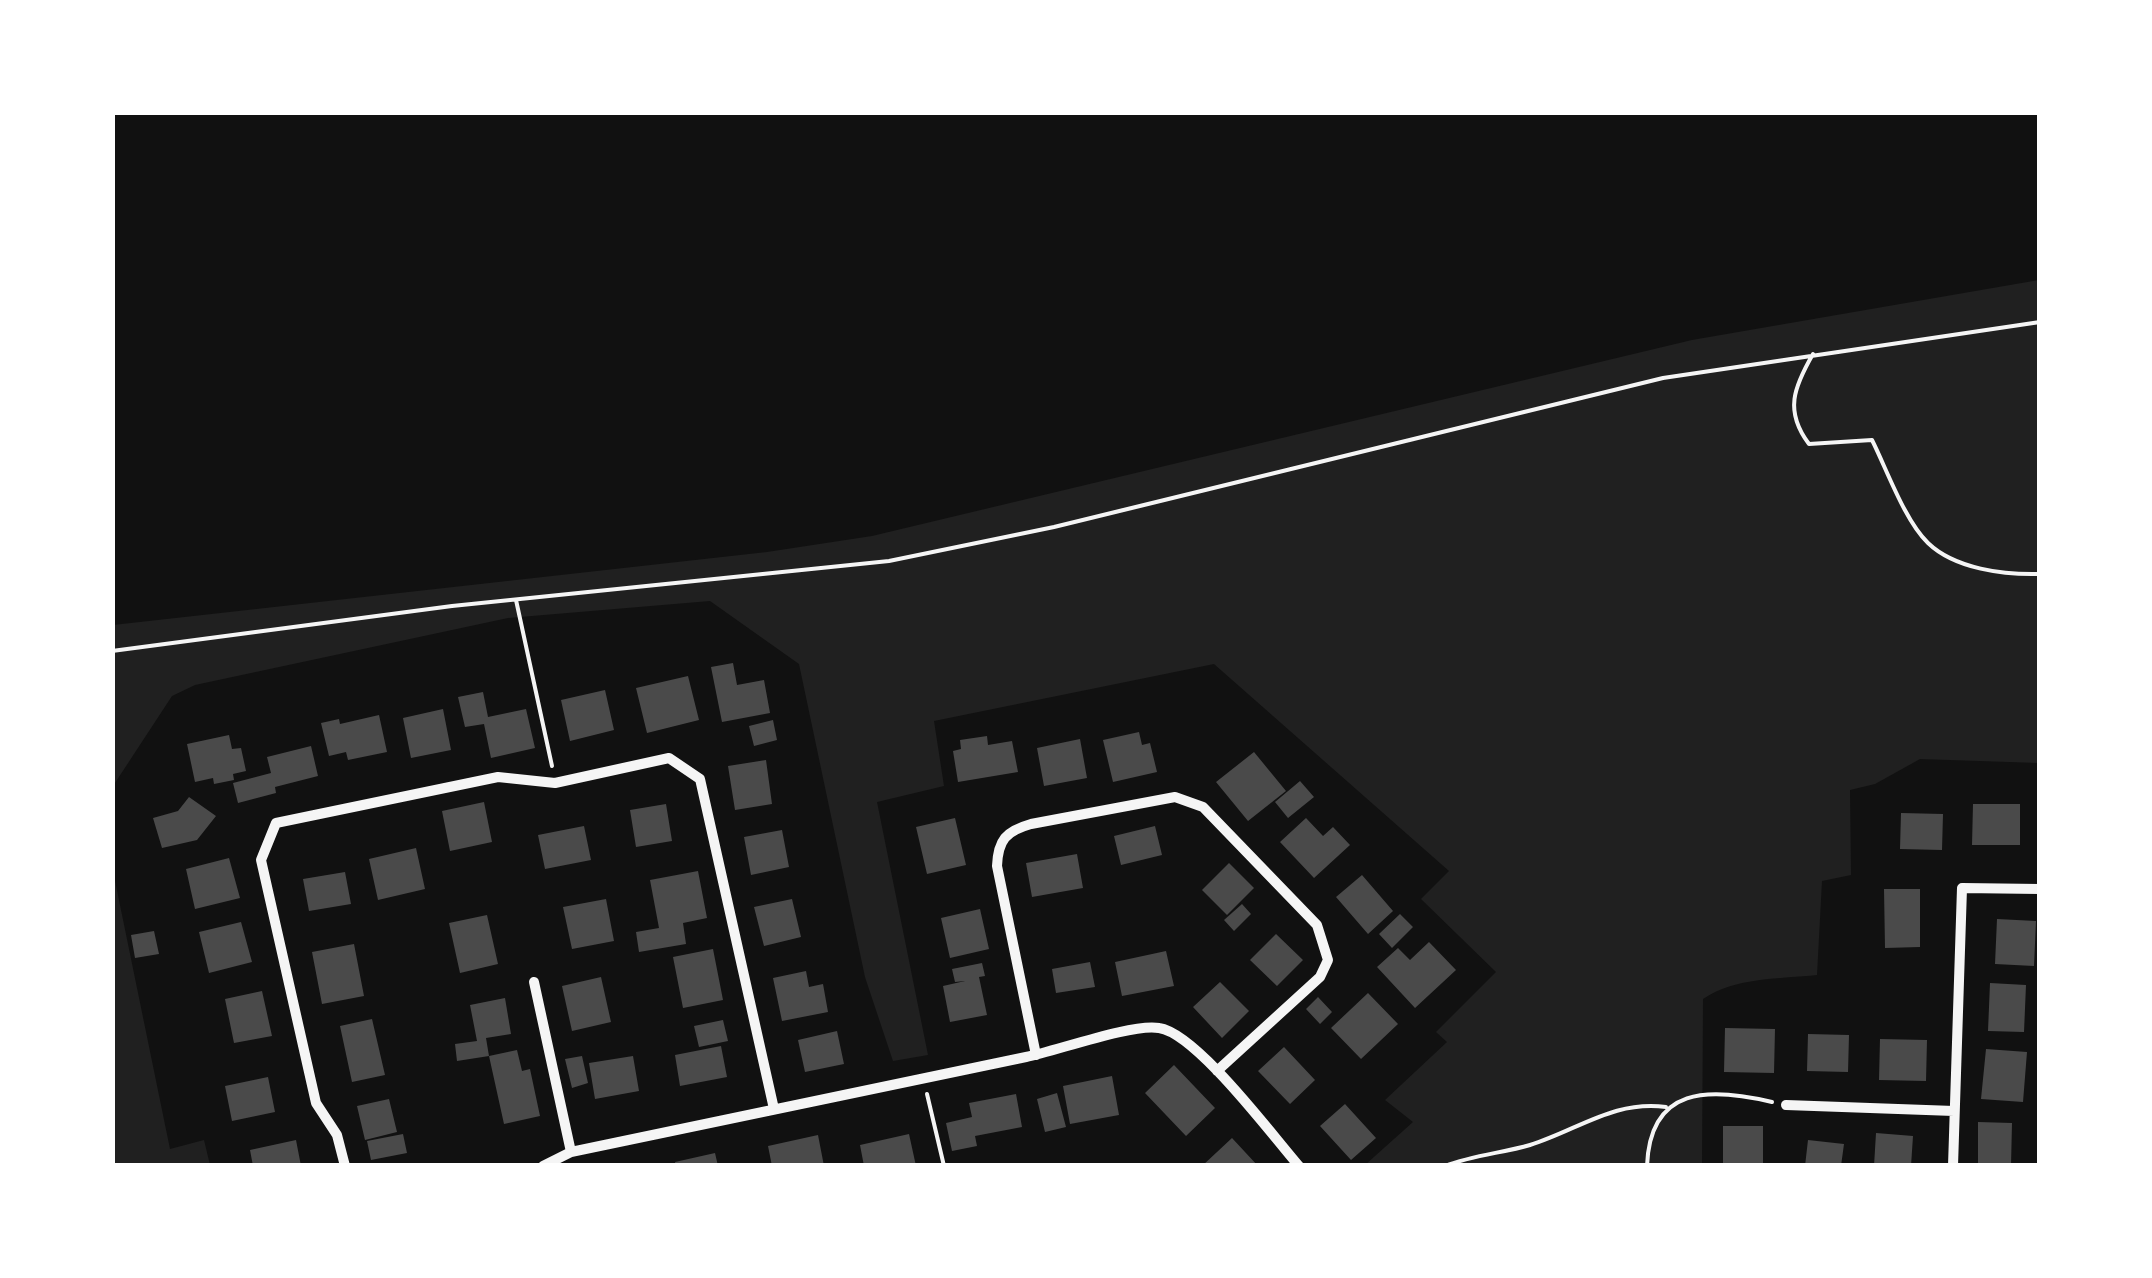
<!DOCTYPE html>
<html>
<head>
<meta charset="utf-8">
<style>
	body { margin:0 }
	#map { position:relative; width:2152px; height:1278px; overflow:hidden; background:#111; font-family:Commissioner,sans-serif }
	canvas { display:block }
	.frame { position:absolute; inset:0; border:115px solid #fff; pointer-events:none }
</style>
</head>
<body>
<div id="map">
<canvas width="2152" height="1278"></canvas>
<div class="frame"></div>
</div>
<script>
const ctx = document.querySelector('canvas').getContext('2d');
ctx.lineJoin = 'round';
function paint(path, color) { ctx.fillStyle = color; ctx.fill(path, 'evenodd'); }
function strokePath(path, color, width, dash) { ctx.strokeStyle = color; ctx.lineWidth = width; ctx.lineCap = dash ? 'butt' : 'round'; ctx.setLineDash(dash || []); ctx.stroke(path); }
paint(new Path2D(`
	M2039,280V763L1920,759L1875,784L1850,790L1851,875L1822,881L1817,975C1780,979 1735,977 1703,999L1702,1165H1365L1413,1122L1385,1100L1447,1042L1436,1032L1496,972L1421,899L1449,871L1214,664L934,721L944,786L877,802L928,1055L893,1061L865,977L799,664L710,601L508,618L195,685L172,696L113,786V625L767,552L872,536L1692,340Z
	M113,871L170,1149L204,1140L210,1165H113Z`), '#202020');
paint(new Path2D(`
	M733,663L737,685L764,680L770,713L722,722L711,667Z
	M688,676L699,720L647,733L636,688Z
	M605,690L614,730L570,741L561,700Z
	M483,692L488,717L526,709L535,748L491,758L484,724L465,727L458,697Z
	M443,709L451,750L411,758L403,718Z
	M379,715L387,752L348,760L346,752L329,756L321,723L339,719L340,724Z
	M773,720L777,740L754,746L749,726Z
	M1139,732L1142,745L1150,743L1157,772L1113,782L1103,740Z
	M229,735L232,749L241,748L246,771L233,774L234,780L214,784L213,778L195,782L187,744Z
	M987,736L988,745L1012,741L1018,772L958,782L953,751L961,749L960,740Z
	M1080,739L1087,778L1044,786L1037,748Z
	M311,746L318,776L275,787L276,793L238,803L233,783L271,773L267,757Z
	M1254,752L1286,791L1248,821L1216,782Z
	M766,760L772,804L735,810L728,766Z
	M1300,781L1314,797L1288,818L1275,802Z
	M189,797L216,816L197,840L162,848L153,818L178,811Z
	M484,802L492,842L450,851L442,811Z
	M666,804L672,841L636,847L630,810Z
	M1973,804H2020V845H1972Z
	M1901,813L1943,814L1942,850L1900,849Z
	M955,818L966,865L927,874L916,827Z
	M1306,818L1323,836L1333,827L1350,845L1314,878L1280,842Z
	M584,826L591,860L545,869L538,835Z
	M1155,826L1162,855L1121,865L1114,836Z
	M782,830L789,867L751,875L744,837Z
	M416,848L425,889L378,900L369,859Z
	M1077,854L1083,888L1032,897L1026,863Z
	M229,858L240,898L195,909L186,869Z
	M1229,863L1254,888L1227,915L1202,890Z
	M698,871L707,918L683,923L686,944L639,952L636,932L659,928L650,880Z
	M345,872L351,904L309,911L303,879Z
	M1362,875L1393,911L1368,934L1336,897Z
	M1884,889H1920V947L1885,948Z
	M606,899L614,941L572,949L563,907Z
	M792,899L801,937L764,946L754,907Z
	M1242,904L1251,914L1234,931L1224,920Z
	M980,909L989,949L950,958L941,918Z
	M1400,914L1413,927L1392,948L1379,934Z
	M487,915L498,964L460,973L449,923Z
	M1997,919L2036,921L2034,966L1995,964Z
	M241,922L252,962L209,973L199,932Z
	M154,931L159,954L135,958L131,935Z
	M1276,934L1303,960L1277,986L1250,960Z
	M1429,942L1456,970L1415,1008L1377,967L1398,948L1410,960Z
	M354,944L364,996L322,1004L312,952Z
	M713,949L723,1000L683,1008L673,957Z
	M1166,951L1174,986L1122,996L1115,962Z
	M1090,962L1095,987L1056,993L1052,969Z
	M982,963L985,976L979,977L987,1015L950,1022L943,986L965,981L955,982L952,969Z
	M806,971L809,987L823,984L828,1012L782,1021L773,978Z
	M601,977L611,1022L572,1031L562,986Z
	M1220,982L1249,1011L1222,1038L1193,1007Z
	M1990,983L2026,985L2024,1032L1988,1031Z
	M262,991L272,1036L234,1043L225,999Z
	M1368,993L1398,1024L1361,1059L1331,1028Z
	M1318,997L1332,1012L1320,1024L1306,1009Z
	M505,998L511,1034L486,1038L489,1056L457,1061L455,1044L477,1041L470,1005Z
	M372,1019L385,1075L352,1082L340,1026Z
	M723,1020L728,1041L699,1047L694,1026Z
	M1725,1028L1775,1029L1774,1073L1724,1072Z
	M837,1031L844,1064L805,1072L798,1040Z
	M1808,1034L1849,1035L1848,1072L1807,1071Z
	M1880,1039L1927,1040L1926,1081L1879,1080Z
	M721,1046L727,1077L680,1086L675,1055Z
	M1284,1047L1315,1080L1290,1104L1258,1071Z
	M1986,1049L2027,1052L2023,1102L1981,1099Z
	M517,1050L522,1071L530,1069L540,1116L504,1124L489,1056Z
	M582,1056L588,1083L572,1088L565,1059Z
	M633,1056L639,1091L595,1099L589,1063Z
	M1174,1065L1215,1108L1186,1136L1145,1093Z
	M1112,1076L1119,1115L1070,1124L1063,1086Z
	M268,1077L275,1112L232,1121L225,1086Z
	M1057,1093L1066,1127L1045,1132L1037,1099Z
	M1016,1094L1022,1127L975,1136L977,1146L952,1151L946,1123L972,1117L969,1103Z
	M389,1099L397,1132L365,1140L357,1106Z
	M1345,1104L1376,1138L1351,1160L1320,1126Z
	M1978,1122L2012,1123L2011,1166H1978Z
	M1723,1126H1763V1166H1723Z
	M1876,1133L1913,1136L1911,1166H1874Z
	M403,1134L407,1153L371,1160L367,1141Z
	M909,1134L916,1166H864L860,1145Z
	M818,1135L824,1166H772L768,1146Z
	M1232,1138L1258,1166H1202Z
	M296,1140L301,1166H253L250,1150Z
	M1808,1140L1844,1144L1841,1166H1805Z
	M715,1153L718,1166H676L675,1162Z`), '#4a4a4a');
strokePath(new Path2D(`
	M1813,354C1794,387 1784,411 1809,444L1872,440C1887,470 1905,521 1928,543C1955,569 2004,575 2040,574
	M516,600L552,766
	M112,651L452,606L889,561L1054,527L1663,378L2040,322
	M927,1094L944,1166
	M1445,1166C1473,1155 1503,1153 1530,1145C1578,1130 1614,1100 1666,1107
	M1647,1166C1650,1086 1709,1087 1772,1102`), '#f5f5f5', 4);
strokePath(new Path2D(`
	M534,982L571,1152
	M1036,1055L997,866C998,840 1006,831 1031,824L1175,797L1203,807L1317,925L1328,960L1320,977L1217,1071
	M1786,1105L1954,1111
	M345,1166L337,1135L316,1103L261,860L276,823L498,777L555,783L669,758L700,779L774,1109
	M543,1166L571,1152C722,1120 874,1090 1026,1057C1056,1051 1133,1023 1159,1028C1196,1033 1272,1135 1299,1166
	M1953,1166L1962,888L2040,889`), '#f5f5f5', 10);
</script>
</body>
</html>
